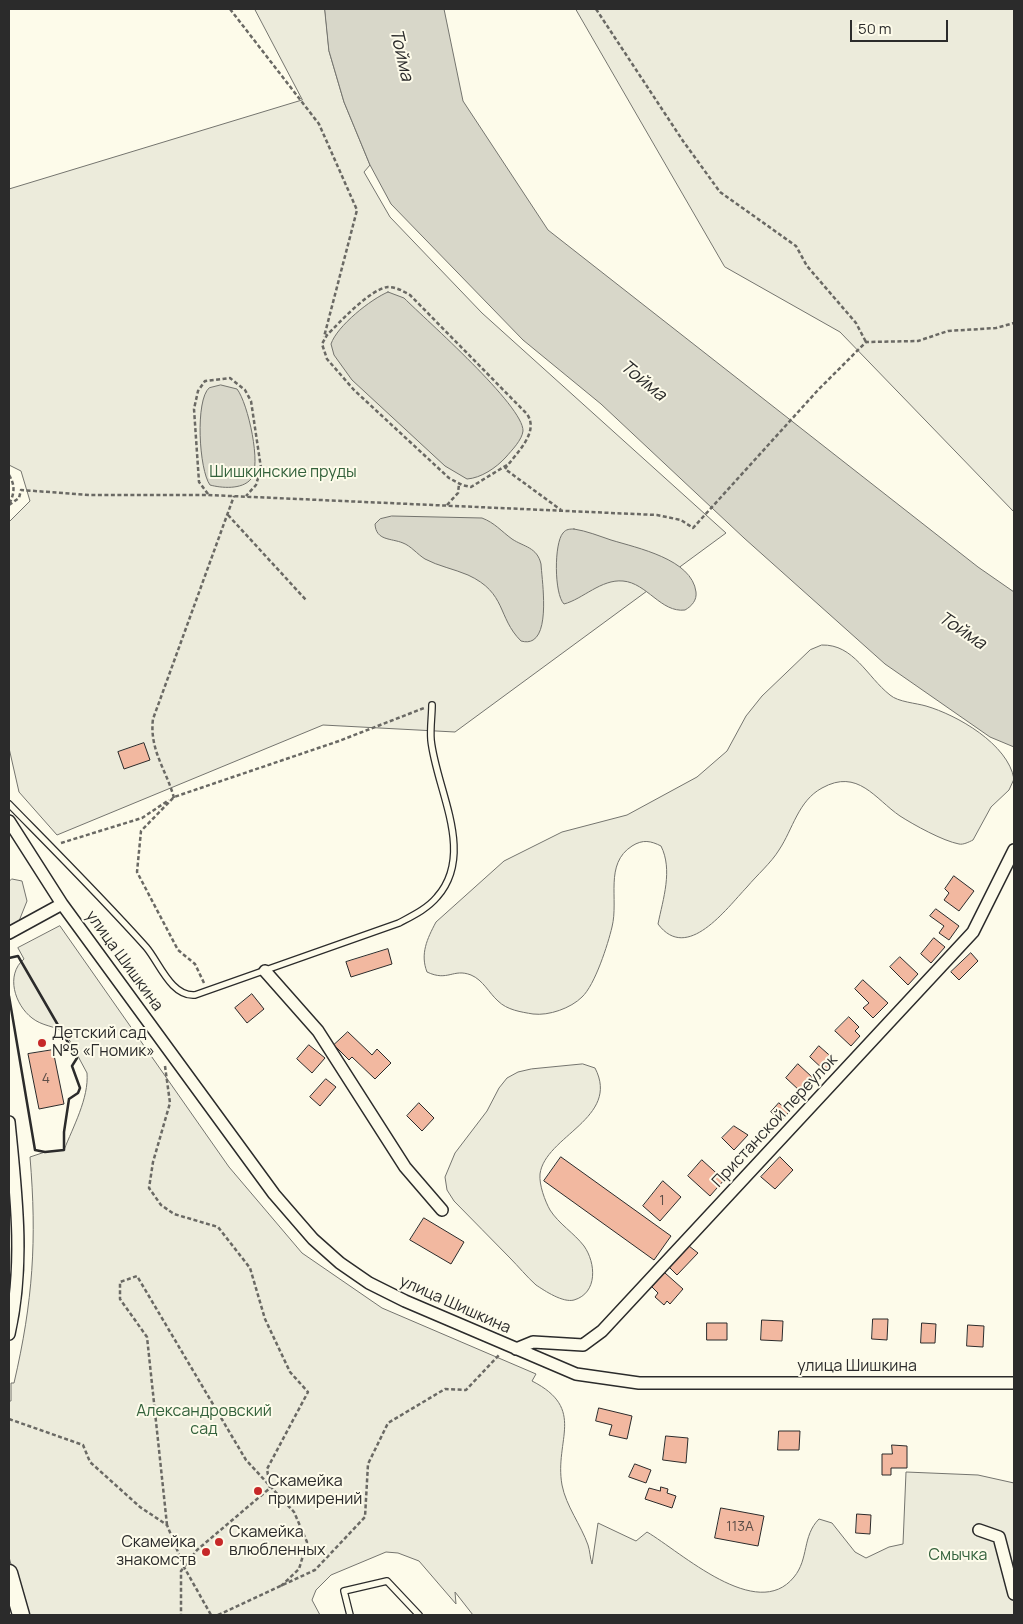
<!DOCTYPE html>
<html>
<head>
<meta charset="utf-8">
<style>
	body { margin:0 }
	#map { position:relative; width:1023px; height:1624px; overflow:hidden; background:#fdfbea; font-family:Manrope,sans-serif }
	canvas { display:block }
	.frame { position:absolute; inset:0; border:10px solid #2b2b2b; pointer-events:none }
	.scale { position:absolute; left:850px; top:20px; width:98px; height:22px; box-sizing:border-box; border:2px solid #2b2b2b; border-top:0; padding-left:6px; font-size:15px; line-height:18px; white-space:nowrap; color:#2b2b2b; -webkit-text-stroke:4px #fdfbea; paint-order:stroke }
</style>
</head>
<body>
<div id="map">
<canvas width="1023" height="1624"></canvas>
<div class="frame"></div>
<div class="scale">50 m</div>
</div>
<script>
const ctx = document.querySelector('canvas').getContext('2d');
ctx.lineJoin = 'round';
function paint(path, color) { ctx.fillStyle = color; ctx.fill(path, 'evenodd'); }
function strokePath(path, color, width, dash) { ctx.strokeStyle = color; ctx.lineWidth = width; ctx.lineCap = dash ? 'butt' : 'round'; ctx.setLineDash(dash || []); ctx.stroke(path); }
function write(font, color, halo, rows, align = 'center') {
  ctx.font = font + ' Manrope,sans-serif'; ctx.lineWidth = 4; ctx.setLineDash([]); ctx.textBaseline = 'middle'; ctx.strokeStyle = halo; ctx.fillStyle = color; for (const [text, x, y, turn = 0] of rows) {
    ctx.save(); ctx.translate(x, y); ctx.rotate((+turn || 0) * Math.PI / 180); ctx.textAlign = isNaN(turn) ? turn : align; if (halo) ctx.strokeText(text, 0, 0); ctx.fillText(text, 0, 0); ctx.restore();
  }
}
const green = new Path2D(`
	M255,9H325L329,51L344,102L370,165L364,172L390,217L482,313L726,533L455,732L323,725L57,835L19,792L9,748V522L30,501L21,471L9,465V189L302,100Z
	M576,9H1014V512L840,332L725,267Z
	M822,645C854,644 867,677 890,695C898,702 916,703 926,706C957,715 1008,744 1014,779L1009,790L991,807L973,840C969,842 963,845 959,844C943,841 914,825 900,816C875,799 858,768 822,788C798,801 793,829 779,850C771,863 757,875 747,887C726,909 687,963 658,924C663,899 673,870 661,846C651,841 643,839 632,846C604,864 619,899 612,927C608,944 595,985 582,997C571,1008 549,1016 533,1014C521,1012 507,1010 498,1001C489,993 483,980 471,975C453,968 448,982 427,972C420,954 427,939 436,922L504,861L562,832L627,815L697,777L727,751L746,716L762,696L810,650Z
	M12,879L22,881L27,901L19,921L9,926V882Z
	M60,926L229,1167L302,1253L382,1308L536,1374L532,1381C587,1409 554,1440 562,1485C566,1506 581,1525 588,1545C590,1551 590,1558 592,1564L598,1523L636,1541L647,1532C681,1552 757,1623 794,1577C809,1559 802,1536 819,1519L832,1523L855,1552L866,1558L889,1547L903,1544L906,1472L978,1475L1014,1483V1615H473L455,1592L456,1604L419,1561L398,1553L386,1552L331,1575L316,1590L312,1600L320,1615H25L9,1557V1401H11V1383H14C33,1301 37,1240 30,1157L45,1152L64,1150C73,1127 89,1098 87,1073L65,1032C54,1026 42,1026 32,1018C15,1005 5,975 24,959L18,948Z
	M583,1064L595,1068C621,1118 545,1136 540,1174C539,1185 545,1201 550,1210C559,1224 574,1233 584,1246C596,1263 598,1293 574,1300C563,1303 545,1291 536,1285C527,1277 518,1266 510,1258C491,1239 473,1220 454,1201L447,1190L445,1177L455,1153L487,1111L499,1088L507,1078L518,1072L531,1069Z`);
paint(green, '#ecebdb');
strokePath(green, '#74746e', 1);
const water = new Path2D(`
	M325,9H444L463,101L548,230L978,567L1014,592V747L990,737L885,664L744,538L601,404L523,340L391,204L370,165L344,102L329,51Z
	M388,292L404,298C426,320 524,406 523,431C522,440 512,450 506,457C496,468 481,478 467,479L445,466L352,380L334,355L331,344C337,326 371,299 388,292Z
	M221,385L237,389C248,403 262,466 251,479C242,490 221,488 210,485C199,470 195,400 209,388Z
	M392,516L482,518C495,523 501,531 512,539C524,547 537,547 541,564C542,582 553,650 521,641C497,617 507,593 468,575C454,569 438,566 425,559C417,554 411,546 403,543C391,538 376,541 375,524L380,519Z
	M574,529C587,531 599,536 611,540C637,548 692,559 696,592C697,600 692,606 685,610C661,613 647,583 623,581C601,579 583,599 564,604C554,594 554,543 563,533C566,529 570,529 574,529Z`);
paint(water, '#d8d7c9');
strokePath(water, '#74746e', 1);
const building = new Path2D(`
	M144,743L150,760L124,769L118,752Z
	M954,876L974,891L959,911L944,900L949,893L945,889Z
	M936,909L959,926L949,940L939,933L944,926L930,916Z
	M934,938L945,947L931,963L921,954Z
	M388,949L392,964L351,977L346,962Z
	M971,953L978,961L959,980L951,972Z
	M900,957L918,974L908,985L890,967Z
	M863,980L888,1003L873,1018L863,1008L869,1003L855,989Z
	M252,994L264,1009L247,1023L235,1008Z
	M849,1017L859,1027L855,1031L860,1036L851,1046L835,1031Z
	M348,1032L372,1055L377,1049L391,1063L375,1079L352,1057L349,1060L334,1045Z
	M309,1045L325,1058L312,1073L297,1059Z
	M819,1046L836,1061L826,1072L810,1057Z
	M53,1050L64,1104L39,1109L28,1054Z
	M798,1064L812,1077L800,1091L786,1078Z
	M326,1079L336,1087L320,1106L310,1097Z
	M419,1103L434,1118L422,1131L407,1116Z
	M779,1103L789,1112L781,1121L771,1112Z
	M734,1126L748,1135L734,1150L722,1138Z
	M561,1157L671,1236L654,1260L544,1181Z
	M780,1157L793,1170L775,1189L761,1177Z
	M702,1160L724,1180L710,1196L688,1176Z
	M663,1181L681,1197L660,1221L643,1206Z
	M424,1218L464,1242L451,1264L410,1240Z
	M689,1246L698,1253L677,1275L669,1267Z
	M665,1273L683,1289L670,1304L667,1301L664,1305L655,1297L658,1293L652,1287Z
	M873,1319H888L887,1340L872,1339Z
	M762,1320L783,1321L782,1341L761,1340Z
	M707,1323H727V1340H707Z
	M922,1323L936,1324L935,1343H921Z
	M968,1325L984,1326L983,1347L967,1346Z
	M599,1408L632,1416L627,1439L609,1435L612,1425L596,1421Z
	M779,1431H800L799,1450H778Z
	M666,1436L688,1438L686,1463L663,1460Z
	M892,1445L907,1446V1468H891V1475H882V1454H892Z
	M635,1464L651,1470L646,1483L629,1477Z
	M661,1487L668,1489L667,1493L676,1496L672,1508L645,1499L649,1488L660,1491Z
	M721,1508L764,1516L758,1546L715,1538Z
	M857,1514L871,1515L870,1534L856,1533Z`);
paint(building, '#f2b8a0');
strokePath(building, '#2b2b2b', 1);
const lane = new Path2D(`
	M9,804C55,851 102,898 146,947C159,962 171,997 195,995L399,923C412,916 427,909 437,897C476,853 436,789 431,740C430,728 432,716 432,705
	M350,1615L344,1591L387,1581L419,1615`);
const street = new Path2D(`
	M9,821L62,904L9,933
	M62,904L274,1194L313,1239L340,1263L369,1283L405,1301L576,1374L639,1383H1014
	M265,971L318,1031L405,1167L442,1210
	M9,1122C16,1192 25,1264 9,1334
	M516,1349L533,1342L583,1345L602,1331L973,932L1014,850
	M979,1530L999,1537L1014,1594`);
const secondary = new Path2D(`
	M9,1573L21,1615`);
strokePath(lane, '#2b2b2b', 8);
strokePath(street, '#2b2b2b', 14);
strokePath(secondary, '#2b2b2b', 19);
strokePath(new Path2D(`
	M230,9L319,124L357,210L324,337
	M596,9L683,141L720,192L796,246L807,266L856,323L866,342
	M507,465L471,487L462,485L449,478L354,390L327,359L322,344L327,335C340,322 370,289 388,287C396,287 403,291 410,295L527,414C540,433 515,454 505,469L561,510
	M9,475C15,485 15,493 9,504
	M208,494L199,482L194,409L198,391L205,381L230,378L245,390L251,401L261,468L256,485L246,496
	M9,505L19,498L21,490L90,495H208L657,515L681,520L693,528L818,390L866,342L918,341L948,331L996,328L1014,323
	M447,505L458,493L459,484
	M228,515L306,600
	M174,798C167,771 149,750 153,719L234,496
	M61,843L142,818L169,800
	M204,983L195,964L178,950L137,872L141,831L174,797L339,741L424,708
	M165,1066L170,1103L153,1162L149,1188L161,1205L174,1214L218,1227L250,1268L265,1319L290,1372L308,1392L267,1469L270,1488L197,1550L181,1571V1615
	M9,1419L83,1445L90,1462L140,1507L167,1525L184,1567L211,1615
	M167,1525L147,1337L120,1299V1282L137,1276L246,1460L294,1512L307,1542L299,1569L281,1586
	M218,1615L315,1570L365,1517L368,1464L388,1423L445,1389L466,1390L499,1355`), '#6a6964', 2.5, [4, 2.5]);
strokePath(lane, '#fdfbea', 5.5);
strokePath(street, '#fdfbea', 11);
strokePath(secondary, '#fdfbea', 16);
strokePath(new Path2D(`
	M9,958L18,956L77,1058L72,1066L80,1088L78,1093L69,1099L64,1132V1150L45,1152L35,1150L9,996`), '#2b2b2b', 2.5);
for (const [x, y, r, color] of [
	[42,1043,5,"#c62828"],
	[258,1491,5,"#c62828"],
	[219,1542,5,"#c62828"],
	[206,1552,5,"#c62828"]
]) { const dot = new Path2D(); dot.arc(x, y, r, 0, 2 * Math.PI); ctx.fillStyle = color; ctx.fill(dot); strokePath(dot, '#fdfbea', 2); }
write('14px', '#5d4e48', null, [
	["4",46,1079],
	["1",662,1201],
	["113А",740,1527]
]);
write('16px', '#34623c', '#fdfbea', [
	["Шишкинские пруды",283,473],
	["Александровский",204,1412],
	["сад",204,1430],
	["Смычка",958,1556]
]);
write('16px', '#2b2b2b', '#fdfbea', [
	["улица Шишкина",124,961,54],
	["Пристанской переулок",775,1121,-47],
	["улица Шишкина",455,1305,24],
	["улица Шишкина",857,1367]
]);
write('16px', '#2b2b2b', '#fdfbea', [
	["Детский сад",52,1034],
	["№5 «Гномик»",52,1052],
	["Скамейка",268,1482],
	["примирений",268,1500],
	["Скамейка",229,1533],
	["влюбленных",229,1551],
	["Скамейка",196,1543,"right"],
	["знакомств",196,1561,"right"]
], 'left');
write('italic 18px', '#2b2b2b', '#fdfbea', [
	["Тойма",401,55,77],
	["Тойма",643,381,39],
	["Тойма",962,631,34]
]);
</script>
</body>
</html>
